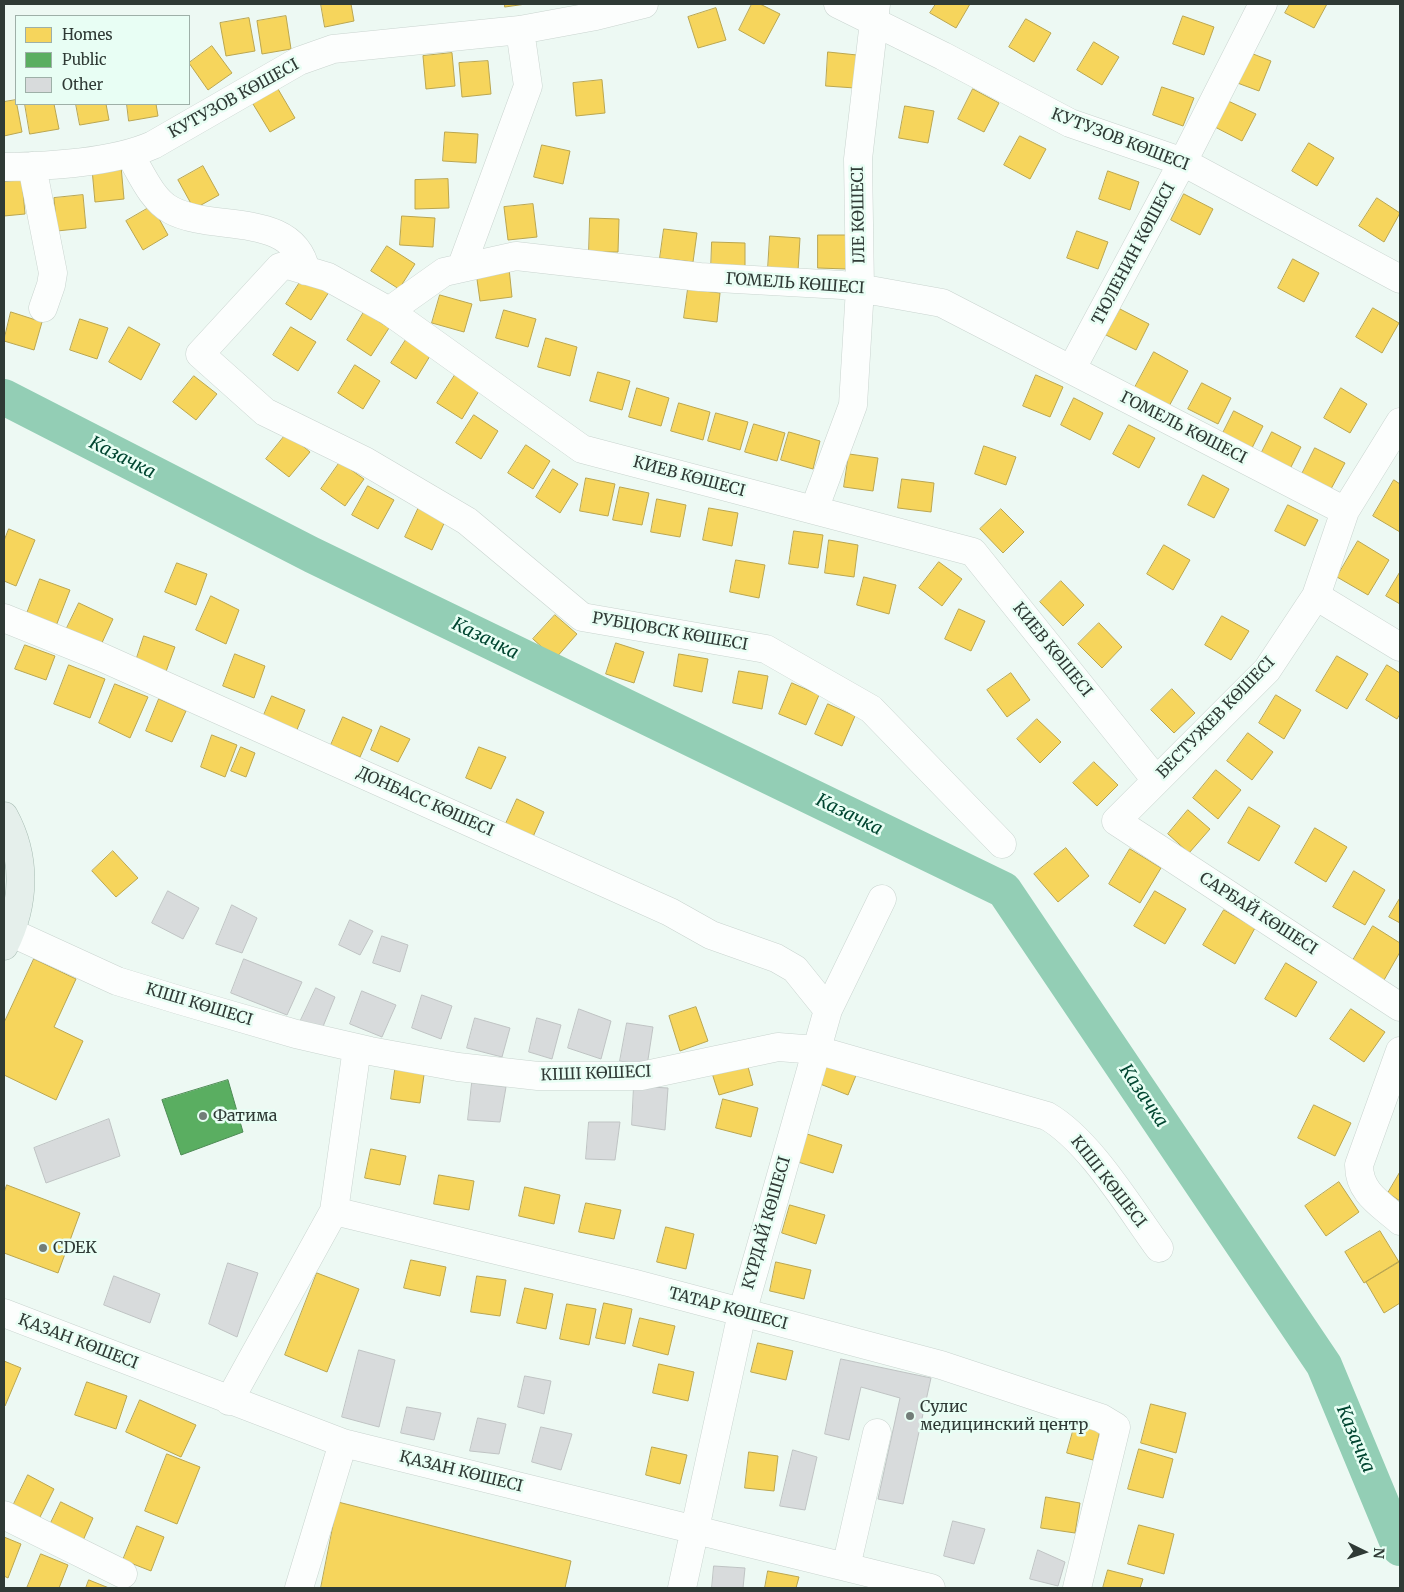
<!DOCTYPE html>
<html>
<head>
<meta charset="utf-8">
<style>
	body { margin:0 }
	#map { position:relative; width:1404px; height:1592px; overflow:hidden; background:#edf9f3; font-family:Merriweather,serif }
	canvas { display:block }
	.frame { position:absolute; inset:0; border:5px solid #2f3a35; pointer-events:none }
	.legend { position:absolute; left:15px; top:15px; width:175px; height:90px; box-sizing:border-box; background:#e8fef4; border:1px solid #9eb0a8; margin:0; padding:6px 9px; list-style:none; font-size:15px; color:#2f3a35 }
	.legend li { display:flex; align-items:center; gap:10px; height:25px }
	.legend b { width:25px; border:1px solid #9eb0a8 }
	.north { position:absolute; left:1339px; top:1527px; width:50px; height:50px; -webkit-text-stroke:4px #e8fef4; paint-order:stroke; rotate:94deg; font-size:14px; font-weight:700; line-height:20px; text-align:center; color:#2f3a35 }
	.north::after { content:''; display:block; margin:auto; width:18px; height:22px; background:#2f3a35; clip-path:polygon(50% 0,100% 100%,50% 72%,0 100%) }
</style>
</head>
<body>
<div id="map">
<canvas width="1404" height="1592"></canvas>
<div class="frame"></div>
<ul class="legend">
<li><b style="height:14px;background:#f6d55c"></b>Homes</li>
<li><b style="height:14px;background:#5aae61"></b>Public</li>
<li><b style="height:14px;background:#d8dbdc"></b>Other</li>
</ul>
<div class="north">N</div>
</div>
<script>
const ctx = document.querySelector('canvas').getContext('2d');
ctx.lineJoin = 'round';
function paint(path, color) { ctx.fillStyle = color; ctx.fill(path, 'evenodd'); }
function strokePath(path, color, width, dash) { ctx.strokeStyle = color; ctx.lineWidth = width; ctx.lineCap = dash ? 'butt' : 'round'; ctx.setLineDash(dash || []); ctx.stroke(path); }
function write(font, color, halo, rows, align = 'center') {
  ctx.font = font + ' Merriweather,serif'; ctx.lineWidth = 5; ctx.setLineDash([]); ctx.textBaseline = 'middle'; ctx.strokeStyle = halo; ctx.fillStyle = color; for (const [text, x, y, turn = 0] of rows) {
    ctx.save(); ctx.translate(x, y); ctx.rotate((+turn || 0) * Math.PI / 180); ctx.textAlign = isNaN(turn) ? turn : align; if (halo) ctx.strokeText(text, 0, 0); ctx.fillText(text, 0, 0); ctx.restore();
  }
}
const homes = new Path2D(`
	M321,4H351L354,21L325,27Z
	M505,4H526L505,7Z
	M752,4H760L780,14L764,44L739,30Z
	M936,4H970L956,28L930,13Z
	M1290,4H1327L1314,28L1285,13Z
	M716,8L726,40L698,48L688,17Z
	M286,16L291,49L262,54L257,21Z
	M1183,16L1214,27L1204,55L1173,44Z
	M249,18L255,51L226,56L220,23Z
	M1026,19L1051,33L1034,62L1009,47Z
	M1094,42L1119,57L1102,85L1077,70Z
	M212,46L232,73L208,90L189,63Z
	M1243,50L1271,61L1259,91L1232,81Z
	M828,52L857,55L855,88L826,86Z
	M452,53L455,86L426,89L423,56Z
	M488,61L491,94L462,97L459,63Z
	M602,80L605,113L576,116L573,83Z
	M1162,87L1194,98L1183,126L1153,115Z
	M278,89L295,118L270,132L253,104Z
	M973,89L999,103L984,132L958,119Z
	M16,100L22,132L4,136V102Z
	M1226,100L1256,114L1242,141L1213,126Z
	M25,104H54L59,129L30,134Z
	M76,104H106L109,120L80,125Z
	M127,104H156L158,116L129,121Z
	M905,106L934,111L928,143L899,138Z
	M445,132L478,134L476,163L443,161Z
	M1020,136L1046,149L1030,179L1004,165Z
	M1309,143L1334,158L1317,186L1292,171Z
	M542,145L570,151L563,184L534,177Z
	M121,166L124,199L95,202L92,169Z
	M203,166L219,195L194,209L178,180Z
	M1108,171L1139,182L1130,210L1099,199Z
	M448,179L449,208L415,209V180Z
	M22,180L25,214L4,216V182Z
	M1184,194L1213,209L1200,235L1171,220Z
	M83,195L86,228L57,231L54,198Z
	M1377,198L1400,213L1384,242L1359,226Z
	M533,204L537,237L508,240L504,207Z
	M152,206L168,235L143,250L126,221Z
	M402,216L435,218L433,247L400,245Z
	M590,218L619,219L618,252H589Z
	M664,229L697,233L693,262L660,258Z
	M1077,231L1108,242L1098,269L1067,258Z
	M818,235H847V269L818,268Z
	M770,236L800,238L798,271L768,269Z
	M712,242L745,243V272L711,271Z
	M387,246L415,264L399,289L371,271Z
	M1293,259L1319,273L1304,302L1278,288Z
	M509,268L512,297L480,301L476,272Z
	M304,276L329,292L311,320L286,304Z
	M688,289L720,293L717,322L684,318Z
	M440,295L472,304L464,332L432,323Z
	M1373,308L1399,323L1382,353L1356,337Z
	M1120,309L1149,324L1136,350L1106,335Z
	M504,310L536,319L528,347L496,338Z
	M11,312L42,322L34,350L4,341Z
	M364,312L389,328L371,356L347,340Z
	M80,319L108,328L97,359L70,350Z
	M129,327L160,344L141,380L109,362Z
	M291,327L316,342L298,371L273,355Z
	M409,335L433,351L416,379L391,363Z
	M546,338L577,347L570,376L538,367Z
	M1154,352L1188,371L1167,410L1133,391Z
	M355,365L380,381L363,409L338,393Z
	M598,372L630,381L622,410L590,401Z
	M455,375L479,391L462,419L437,403Z
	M1036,375L1063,387L1050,417L1023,406Z
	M194,376L217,394L196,420L173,402Z
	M1202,383L1231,398L1218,424L1188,409Z
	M637,388L669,398L661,426L629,417Z
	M1341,388L1367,404L1350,433L1324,418Z
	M1074,398L1103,413L1090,440L1061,425Z
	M679,403L710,412L703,440L671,431Z
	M1234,411L1263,426L1250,452L1221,437Z
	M716,413L748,422L740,450L708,441Z
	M474,415L498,431L481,459L456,443Z
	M754,424L785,433L777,461L745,452Z
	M1129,425L1155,438L1139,468L1113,454Z
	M789,432L820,441L813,469L781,460Z
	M1272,432L1301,447L1288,473L1259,458Z
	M287,433L310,452L289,477L266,459Z
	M526,445L550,461L533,489L508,473Z
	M984,446L1016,457L1006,485L975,474Z
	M1315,448L1345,463L1331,489L1302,474Z
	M849,454L878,458L873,491L844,487Z
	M340,462L364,479L345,506L321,489Z
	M553,469L578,484L560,513L536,497Z
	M1203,475L1229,489L1214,518L1188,505Z
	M586,478L615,484L608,516L580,511Z
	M902,479L934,483L931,512L898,508Z
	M1394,480L1400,484V532L1373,516Z
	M368,486L394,500L378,529L352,515Z
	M620,487L649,493L642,525L613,520Z
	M657,499L686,505L680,537L651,532Z
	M1288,505L1318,520L1305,546L1275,531Z
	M419,507L446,519L432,550L405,537Z
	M709,508L738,513L732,546L703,540Z
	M1001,509L1024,532L1003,553L980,529Z
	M9,529L35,540L16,586L4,581V541Z
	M794,531L823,535L818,568L789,564Z
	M829,540L858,545L854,577L825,573Z
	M1358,541L1389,560L1368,595L1337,577Z
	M1164,545L1190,560L1173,590L1147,574Z
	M736,560L765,565L759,598L730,592Z
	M939,562L962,579L942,606L919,588Z
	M177,563L207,574L196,605L165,592Z
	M1400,572V604L1386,596Z
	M864,577L896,585L889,614L857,605Z
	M40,579L70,590L56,626L26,616Z
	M1061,581L1084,605L1063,626L1040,602Z
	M211,596L239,610L226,644L196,630Z
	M79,603L113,619L100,647L66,630Z
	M959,609L985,621L971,651L945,639Z
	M555,615L577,634L555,659L533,639Z
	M1222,616L1249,631L1231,660L1205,645Z
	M1099,623L1122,647L1102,668L1078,644Z
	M144,636L175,647L164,677L134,667Z
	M616,643L644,652L634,683L606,674Z
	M25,645L55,656L46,680L15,669Z
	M235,654L265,666L254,698L223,686Z
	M679,654L708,659L702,692L674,686Z
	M1337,656L1368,674L1347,709L1316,691Z
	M69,665L105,679L90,718L54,704Z
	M1387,665L1400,673V714L1397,719L1366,700Z
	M739,671L768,676L762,709L733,703Z
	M1011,673L1030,700L1007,717L987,690Z
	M792,683L819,695L806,725L779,714Z
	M115,684L148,697L130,738L99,723Z
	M1172,689L1195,713L1174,733L1151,710Z
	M1276,695L1301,710L1284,739L1259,723Z
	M272,696L305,710L294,737L261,722Z
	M159,699L186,711L172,742L146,731Z
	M828,704L855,716L842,746L815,734Z
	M343,717L372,730L360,757L331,745Z
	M1037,719L1061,742L1040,763L1017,739Z
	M381,726L410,739L398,762L371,750Z
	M1248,733L1273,752L1252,780L1227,761Z
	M212,735L237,745L225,777L201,767Z
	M241,747L255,753L246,777L231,771Z
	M479,747L506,757L491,789L466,778Z
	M1094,762L1118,785L1097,806L1073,783Z
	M1216,770L1241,790L1218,819L1193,798Z
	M517,799L544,812L532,839L504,828Z
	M1249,807L1280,826L1259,861L1228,843Z
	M1188,810L1210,829L1189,853L1168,834Z
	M1315,828L1347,847L1326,882L1295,863Z
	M1066,848L1089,876L1058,902L1034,874Z
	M1130,849L1161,868L1140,903L1109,884Z
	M113,851L138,878L116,897L92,871Z
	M1354,871L1385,890L1365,925L1333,907Z
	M1155,891L1186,909L1165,944L1134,926Z
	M1400,898V923L1389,917Z
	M1224,910L1255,928L1235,964L1203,945Z
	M1373,926L1400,943V952L1384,980L1352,962Z
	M34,959L76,979L54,1027L83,1041L56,1100L4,1075V1023Z
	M1286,963L1317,982L1296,1017L1265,999Z
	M696,1007L708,1041L680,1051L669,1016Z
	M1351,1009L1385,1032L1364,1062L1330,1039Z
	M826,1054L859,1068L848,1095L815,1082Z
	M745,1056L753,1085L719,1095L710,1067Z
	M396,1063L425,1068L420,1103L391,1099Z
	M723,1099L758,1108L751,1137L716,1128Z
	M1314,1105L1351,1123L1335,1156L1298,1138Z
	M807,1134L842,1145L833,1173L798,1162Z
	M371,1149L406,1156L400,1185L365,1178Z
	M1400,1172V1201L1388,1193Z
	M439,1175L474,1181L469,1210L434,1204Z
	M1339,1182L1359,1212L1326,1236L1305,1206Z
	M7,1185L80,1213L58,1273L4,1253V1193Z
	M525,1187L560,1195L554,1224L519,1216Z
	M586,1203L621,1210L614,1239L579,1232Z
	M790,1205L825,1215L816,1244L782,1233Z
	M666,1227L694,1234L686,1269L657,1262Z
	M1380,1231L1399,1262L1364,1283L1345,1252Z
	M411,1260L446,1267L440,1296L404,1288Z
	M1400,1261V1303L1384,1313L1366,1282Z
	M776,1262L811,1270L804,1299L770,1291Z
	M317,1273L359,1289L327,1372L285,1355Z
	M477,1276L506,1280L500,1316L471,1312Z
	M525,1288L553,1294L546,1329L517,1323Z
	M604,1303L632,1309L625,1344L596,1338Z
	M567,1304L596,1309L589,1345L560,1339Z
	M640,1318L675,1326L668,1355L633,1346Z
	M758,1343L793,1351L786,1380L751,1372Z
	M4,1361L21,1368L5,1406H4Z
	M659,1364L694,1372L688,1401L653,1393Z
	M87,1382L127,1396L116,1429L75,1415Z
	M140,1400L196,1425L181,1457L126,1432Z
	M1151,1404L1186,1413L1176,1453L1141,1443Z
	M1075,1424L1100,1431L1093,1460L1067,1453Z
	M652,1447L687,1455L680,1484L646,1475Z
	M1139,1449L1173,1459L1163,1498L1128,1489Z
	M749,1452L778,1456L774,1491L745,1488Z
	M167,1454L200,1467L177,1524L145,1511Z
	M28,1475L54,1489L38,1521L12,1508Z
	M1046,1497L1080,1503L1075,1533L1041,1528Z
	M61,1502L93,1518L81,1545L48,1529Z
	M338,1502L571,1561L565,1588H321Z
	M1139,1525L1174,1534L1164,1574L1128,1564Z
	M137,1526L164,1537L151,1571L123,1560Z
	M4,1537L21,1544L8,1578L4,1576Z
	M41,1554L68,1565L59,1588H27Z
	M1108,1570L1143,1579L1140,1588H1103Z
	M768,1571L799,1577L796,1588H765Z
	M89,1580L109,1588H86Z`);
paint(homes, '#f6d55c');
strokePath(homes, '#baa650', 1);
const public = new Path2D(`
	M228,1080L243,1132L181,1155L162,1100Z`);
paint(public, '#5aae61');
strokePath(public, '#4d8b54', 1);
strokePath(new Path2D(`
	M4,397L312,555L1004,890L1324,1365L1400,1548`), '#93ceb5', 36);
const building = new Path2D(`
	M168,891L199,908L183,939L152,923Z
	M232,905L257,918L242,953L216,944Z
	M350,920L373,931L360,955L339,945Z
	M382,936L408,945L400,972L373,963Z
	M244,959L302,982L287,1015L231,993Z
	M316,988L335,997L322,1029L300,1022Z
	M362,991L396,1005L382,1037L350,1024Z
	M422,995L452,1006L441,1039L412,1028Z
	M579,1009L611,1021L601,1059L568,1048Z
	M475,1018L510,1028L502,1057L467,1048Z
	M537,1018L561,1025L552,1059L529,1052Z
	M627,1023L653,1027L647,1066L620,1061Z
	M472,1083L506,1087L500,1122L468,1120Z
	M634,1086L668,1088L665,1130L632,1125Z
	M109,1119L120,1156L46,1183L34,1148Z
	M589,1122H620L615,1160L586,1159Z
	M228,1263L258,1273L237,1337L209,1324Z
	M114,1276L160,1294L150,1323L104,1305Z
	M359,1350L395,1360L379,1427L342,1417Z
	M841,1359L931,1378L903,1504L878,1499L900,1398L861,1387L849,1440L825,1434Z
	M525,1376L551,1381L544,1414L518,1407Z
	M407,1407L441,1413L434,1440L401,1433Z
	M478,1418L506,1424L499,1454L470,1451Z
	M541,1427L572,1434L561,1470L532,1462Z
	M793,1450L817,1457L805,1510L780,1506Z
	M953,1521L985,1529L974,1564L944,1556Z
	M1038,1550L1065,1562L1058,1586L1030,1579Z
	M714,1566L745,1568L743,1588H712Z`);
paint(building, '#d8dbdc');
strokePath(building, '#bfc3c3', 1);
const minor = new Path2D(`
	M838,4L943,56L1070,123L1183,162L1400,279
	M130,155C141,173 152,200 171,210C213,233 293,210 306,271
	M32,166L53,273L51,285L43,308
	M4,167C49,166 112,163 153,145L299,61L333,49L520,30L596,16L644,4
	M461,268L528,86L520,30
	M389,311L444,272L516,256L700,277L842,285L942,303L1345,511
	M1071,370L1190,148L1263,4
	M1400,422L1345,511L1316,596L1267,670L1116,821L1400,1007
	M814,510L853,405L860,288L858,159L876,4
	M1316,596L1400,647
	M4,618L101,657L670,912L711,935L776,958L795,969L828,1010
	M1002,844L871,709L766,649L582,617L467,521L365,461L265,412L200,354L280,267L288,265L328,277L389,311L582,449L973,552L1156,780
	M10,932L117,981L179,1000L296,1034L370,1051L458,1067L538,1076H641L778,1047L817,1050L1047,1116C1089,1140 1129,1207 1159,1248
	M1400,1051L1359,1165C1359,1193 1381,1204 1400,1221
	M334,1211L632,1283L941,1365L1101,1418L1116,1427L1077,1588
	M4,1313L343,1443L931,1588
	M229,1401L334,1211L357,1048
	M4,1515L123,1574
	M846,1567L877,1433
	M299,1588L343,1443
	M682,1588L742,1313L828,1010L882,899`);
const major = new Path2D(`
	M4,816C27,858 25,904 4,946`);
strokePath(minor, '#c9d4cf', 29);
strokePath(major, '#a7bcb3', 29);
strokePath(minor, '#fcfefd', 28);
strokePath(major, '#e5efeb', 28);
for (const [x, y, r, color] of [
	[203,1116,5,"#727d78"],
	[43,1248,5,"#727d78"],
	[910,1416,5,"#727d78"]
]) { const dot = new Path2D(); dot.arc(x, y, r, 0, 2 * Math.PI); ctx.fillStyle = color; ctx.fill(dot); strokePath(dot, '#e8fef4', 2); }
write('16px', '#2f3a35', '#e8fef4', [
	["КУТУЗОВ КӨШЕСІ",234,99,-29],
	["КУТУЗОВ КӨШЕСІ",1120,140,21],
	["ІЛЕ КӨШЕСІ",859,215,-91],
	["ТЮЛЕНИН КӨШЕСІ",1134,254,-62],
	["ГОМЕЛЬ КӨШЕСІ",795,284,4],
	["ГОМЕЛЬ КӨШЕСІ",1183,428,27],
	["КИЕВ КӨШЕСІ",689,477,15],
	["РУБЦОВСК КӨШЕСІ",670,632,10],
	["КИЕВ КӨШЕСІ",1052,650,51],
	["БЕСТУЖЕВ КӨШЕСІ",1216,718,-46],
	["ДОНБАСС КӨШЕСІ",425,802,24],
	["САРБАЙ КӨШЕСІ",1258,914,33],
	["КІШІ КӨШЕСІ",199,1005,17],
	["КІШІ КӨШЕСІ",596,1074,-2],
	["КІШІ КӨШЕСІ",1108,1182,52],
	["КҮРДАЙ КӨШЕСІ",767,1223,-74],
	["ТАТАР КӨШЕСІ",728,1309,15],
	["ҚАЗАН КӨШЕСІ",78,1342,21],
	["ҚАЗАН КӨШЕСІ",461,1472,14]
]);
write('16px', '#2f3a35', '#e8fef4', [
	["Фатима",213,1116],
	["CDEK",53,1248],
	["Сулис",920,1407],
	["медицинский центр",920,1425]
], 'left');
write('italic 18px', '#004530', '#e8fef4', [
	["Казачка",122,458,27],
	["Казачка",485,639,26],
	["Казачка",849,815,26],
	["Казачка",1143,1096,56],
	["Казачка",1355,1439,67]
]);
</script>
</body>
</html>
